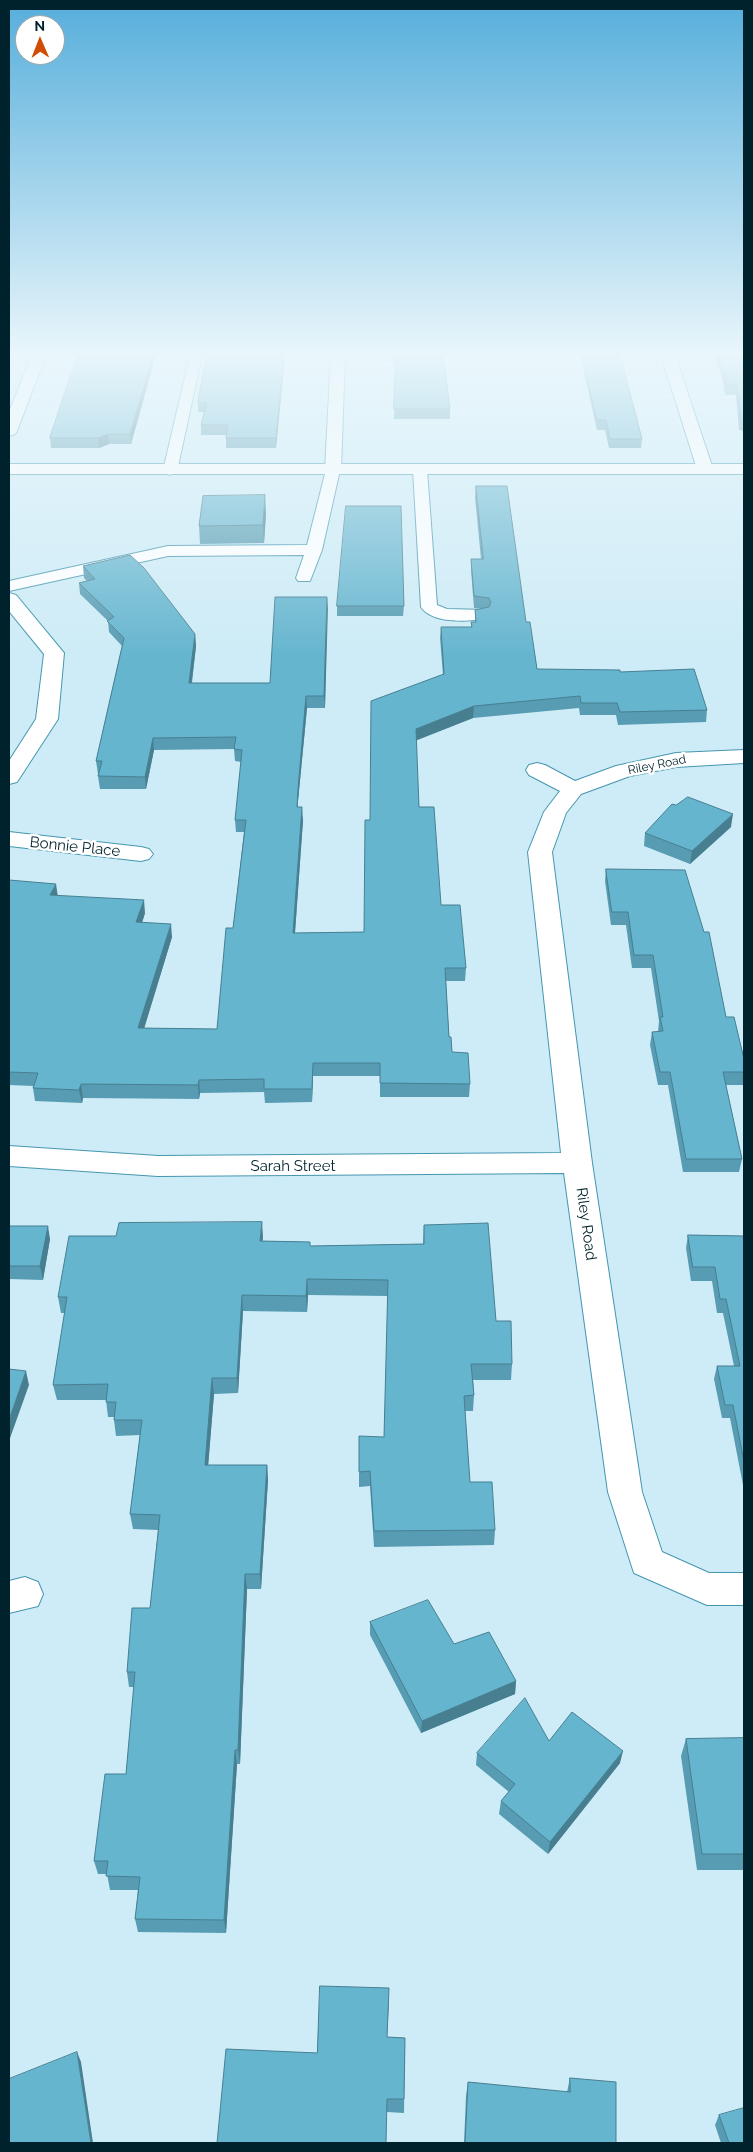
<!DOCTYPE html>
<html>
<head>
<meta charset="utf-8">
<style>
	body { margin:0 }
	#map { position:relative; width:753px; height:2152px; overflow:hidden; background:#ceecf7; font-family:Raleway,sans-serif }
	canvas { display:block }
	.frame { position:absolute; inset:0; border:10px solid #00222c; pointer-events:none }
	.north { position:absolute; left:15px; top:15px; width:50px; height:50px; box-sizing:border-box; background:#fff; border:1px solid #99a7ab; border-radius:50%; rotate:359deg; font-size:14px; font-weight:700; line-height:20px; text-align:center; color:#00222c }
	.north::after { content:''; display:block; margin:auto; width:18px; height:22px; background:#d14d05; clip-path:polygon(50% 0,100% 100%,50% 72%,0 100%) }
</style>
</head>
<body>
<div id="map">
<canvas width="753" height="2152"></canvas>
<div class="frame"></div>
<div class="north">N</div>
</div>
<script>
const ctx = document.querySelector('canvas').getContext('2d');
ctx.lineJoin = 'round';
function strokePath(path, color, width, dash) { ctx.strokeStyle = color; ctx.lineWidth = width; ctx.lineCap = dash ? 'butt' : 'round'; ctx.setLineDash(dash || []); ctx.stroke(path); }
function paint(path, color) { ctx.fillStyle = color; ctx.fill(path, 'evenodd'); }
function write(font, color, halo, rows, align = 'center') {
  ctx.font = font + ' Raleway,sans-serif'; ctx.lineWidth = 5; ctx.setLineDash([]); ctx.textBaseline = 'middle'; ctx.strokeStyle = halo; ctx.fillStyle = color; for (const [text, x, y, turn = 0] of rows) {
    ctx.save(); ctx.translate(x, y); ctx.rotate((+turn || 0) * Math.PI / 180); ctx.textAlign = isNaN(turn) ? turn : align; if (halo) ctx.strokeText(text, 0, 0); ctx.fillText(text, 0, 0); ctx.restore();
  }
}
const lane = new Path2D(`
	M190,355H202L177,471L170,475L163,471Z
	M333,466L340,470L322,550L310,581H298L296,578L304,555L168,556L9,591V581L168,546L307,545L326,470Z
	M420,466L427,470L437,605L447,609L487,610L489,614L487,618C470,622 432,624 421,607L413,470Z`);
const street = new Path2D(`
	M32,355H46L17,431L15,434L9,436V412Z
	M331,355H345L341,470L339,474H327L325,470Z
	M661,355H675L713,469L711,473H699L697,469Z
	M9,593L16,595L64,653L58,719L17,782L9,784V761L36,719L44,654L9,611Z
	M744,750V763L676,767L630,776L581,794L566,813L552,852L592,1163L642,1492L662,1552L709,1573H744V1605H707L634,1573L608,1492L564,1173L158,1176L9,1166V1146L158,1156L561,1153L528,852L544,812L560,791L529,775L526,770L529,765L537,763L545,765L575,781L616,766L676,753Z
	M9,832L141,847L149,849L153,854L149,859L141,861L9,846Z
	M25,1577L38,1582L43,1594L38,1606L9,1613V1581Z`);
const secondary = new Path2D(`
	M9,464H744V474H9Z`);
strokePath(lane, '#4596af', 2);
strokePath(street, '#4596af', 2);
strokePath(secondary, '#4596af', 2);
paint(lane, '#fff');
paint(street, '#fff');
paint(secondary, '#fff');
paint(new Path2D(`
	M156,355L131,444H109L99,448H51L50,438Z
	M207,355H285L276,448H226V435H201V425L204,412H198V403Z
	M390,355H443L450,409V419H394L396,361H391Z
	M580,355H620L642,439L641,448H609L605,430H597Z
	M714,355H744V431L739,430L736,395H725L723,381Z
	M476,486L526,622L537,669L620,672L707,710L706,722L618,725L616,715H580L579,708L473,718L416,740L419,807L441,905L466,968L465,981H446L449,1037L452,1052L470,1084L469,1097H380V1076H313L312,1102L265,1103L264,1092L200,1093L199,1099L83,1098L82,1103L35,1101L33,1088L34,1086L9,1085V880L57,895L145,913L142,923L172,937L144,1028L217,1029L233,928L244,832H236L235,820L241,762L235,761L234,749L154,750L146,789H100L98,776L99,774H98L96,761L122,646L109,632L108,621L80,594L79,583L87,581L84,578L83,566L195,634L196,646L192,683H270L327,597L325,708H307L298,801V807L303,820L295,933L364,932L370,820L443,675L440,638L441,627H471V622H475V610L483,609L474,608L471,570V559H481L475,497Z
	M266,513L264,543L200,544L199,526Z
	M337,606H404L403,616H337Z
	M731,827L690,864L644,846L645,833Z
	M606,869L726,1017L744,1059V1085H726L742,1159L739,1172H683L668,1085H658L650,1045L652,1032H658L659,1021L651,968H632L626,925H611L605,881Z
	M424,1225L496,1321L512,1364L511,1380H473L474,1395L473,1411H465L470,1482L495,1530L494,1545L374,1547L370,1486L359,1487V1472L384,1437L388,1296L308,1295L307,1312L243,1311L238,1393L214,1394L208,1465H267L268,1480L261,1589H247L240,1764H237L226,1933L138,1932L135,1919L138,1890H110L107,1874H98L94,1861L126,1774L134,1687H129L127,1672L150,1608L158,1530L133,1529L130,1514L140,1435L116,1436L114,1420V1417H108L106,1400H57L53,1385L65,1313H61L58,1297L263,1237L262,1241L310,1242V1246L423,1244Z
	M9,1226L50,1239L43,1280L9,1279Z
	M688,1235L744,1236V1485H743L730,1418H722L714,1379L717,1366H734L723,1313H717L712,1281H691L686,1248Z
	M370,1622L454,1644L516,1681L515,1694L421,1733L370,1635Z
	M744,1729V1870H697L681,1756L686,1739L744,1738L743,1733Z
	M549,1741L620,1763L548,1854L499,1814L501,1801L509,1792L476,1765L477,1753Z
	M389,2003L387,2037L405,2038L404,2113L387,2112L317,2053Z
	M570,2078L616,2143H464L466,2096L468,2082L567,2092Z
	M719,2115L744,2143H721L715,2125Z`), '#579cb2');
paint(new Path2D(`
	M153,355H156L131,444L130,434Z
	M284,355H285L276,448V438Z
	M108,434L109,444L99,448L98,438Z
	M265,495L266,513L264,543L263,525Z
	M327,597L328,608L325,708L324,696Z
	M195,634L196,646L190,695L189,683Z
	M306,696L307,708L298,801V820V789Z
	M474,706L473,718L415,741L416,729Z
	M153,738L154,750L146,789L145,777Z
	M302,807L303,820L294,946L293,933Z
	M733,814L731,827L690,864L692,851Z
	M56,884L58,897L50,895Z
	M144,900L145,913L138,935L136,922Z
	M171,924L172,937L140,1042L138,1028Z
	M313,1063V1076L312,1102V1089Z
	M199,1080L200,1093L199,1099L198,1085Z
	M81,1084L83,1098L82,1103L79,1090Z
	M262,1222L263,1237L261,1257L260,1241Z
	M48,1226L50,1239L43,1280L40,1266Z
	M307,1279L308,1295L307,1312L306,1296Z
	M242,1295L243,1311L238,1393L237,1378Z
	M26,1371L29,1385L9,1441V1420Z
	M212,1378L214,1394L207,1480L205,1465Z
	M267,1465L268,1480L261,1589L260,1574Z
	M245,1574L247,1589L240,1764L238,1750Z
	M516,1681L515,1694L421,1733L422,1721Z
	M235,1750L237,1764L226,1933L224,1920Z
	M623,1751L620,1763L548,1854L550,1842Z
	M77,2052L81,2062L93,2143H91Z`), '#477f91');
const building = new Path2D(`
	M78,355H153L130,434H108L98,438H50Z
	M207,355H284L276,438H226L228,425H201L207,403H198Z
	M396,355H443L450,409H394Z
	M582,355H620L642,439H610L606,420H597Z
	M718,355H744V420H741L737,385H727L724,371Z
	M476,486H507L526,622H530L537,669L620,670V672L694,669L707,710L620,712L617,703H581L580,696L474,706L416,729L419,807H434L441,905H460L466,968H445L449,1037H451L452,1052L468,1053L470,1084L380,1083V1063H313L312,1089H264V1079L199,1080L198,1085L81,1084L79,1090L33,1088L38,1073L9,1072V880L56,884L50,895L144,900L136,922L171,924L138,1028L217,1029L226,928H233L246,820H235L242,750L234,749L236,737L153,738L145,777L98,776L102,761H96L124,638L107,621L114,617L79,583L95,579L83,566L130,555L144,568L195,634L189,683H270L275,597H327L324,696H306L298,789L297,807H302L293,933L364,932L365,820H370L371,701L444,674L441,627H472L471,622H476L475,610L489,607L491,602L489,598L474,596L471,559H483Z
	M265,495L263,525L199,526L203,496Z
	M346,506H401L404,606H337Z
	M688,797L733,814L692,851L645,833L672,804L676,805Z
	M606,869L685,870L704,932H709L726,1017H734L744,1059V1072H723L742,1159H686L670,1072H660L652,1032L663,1031L660,1017H663L653,955H634L628,912H612Z
	M262,1222L260,1241L310,1242V1246L424,1244V1225L488,1223L496,1321H511L512,1364H471L474,1395L464,1396L470,1482H492L495,1530L374,1531L370,1471L359,1472V1436L384,1437L388,1280L307,1279L306,1296L242,1295L237,1378H212L205,1465H267L260,1574H245L238,1750H235L224,1920L135,1919L140,1877L106,1876L108,1861H94L105,1774H126L135,1672H127L132,1608H150L160,1515L130,1514L142,1420H114L116,1402H106L108,1384L53,1385L67,1297H58L69,1236H116L119,1223Z
	M9,1226H48L40,1266H9Z
	M688,1235L744,1236V1462L733,1405H725L717,1366H740L726,1299H720L715,1267H693Z
	M9,1369L26,1371L9,1420Z
	M428,1600L454,1644L489,1632L516,1681L422,1721L370,1622Z
	M525,1698L549,1741L572,1712L623,1751L550,1842L501,1801L515,1784L477,1753Z
	M744,1738V1854H702L686,1739Z
	M320,1986L389,1988L387,2037L405,2038L404,2099H387L386,2143H217L226,2049L317,2053Z
	M77,2052L91,2143H9V2079Z
	M570,2078L616,2082V2143H465L468,2082L570,2092Z
	M744,2108V2143H729L719,2115Z`);
paint(building, '#65b5cf');
strokePath(building, '#477f91', 1);
const sky = ctx.createLinearGradient(0, 0, 0, 656);
sky.addColorStop(0, '#56aedb');
sky.addColorStop(0.54, '#e9f6fb');
sky.addColorStop(1, '#e9f6fb00');
ctx.fillStyle = sky;
ctx.fillRect(0, 0, 753, 656);
write('12px', '#00222c', '#fff', [
	["Riley Road",657,765,-11]
]);
write('15px', '#00222c', '#fff', [
	["Bonnie Place",75,847,6],
	["Sarah Street",293,1166],
	["Riley Road",586,1224,82]
]);
</script>
</body>
</html>
